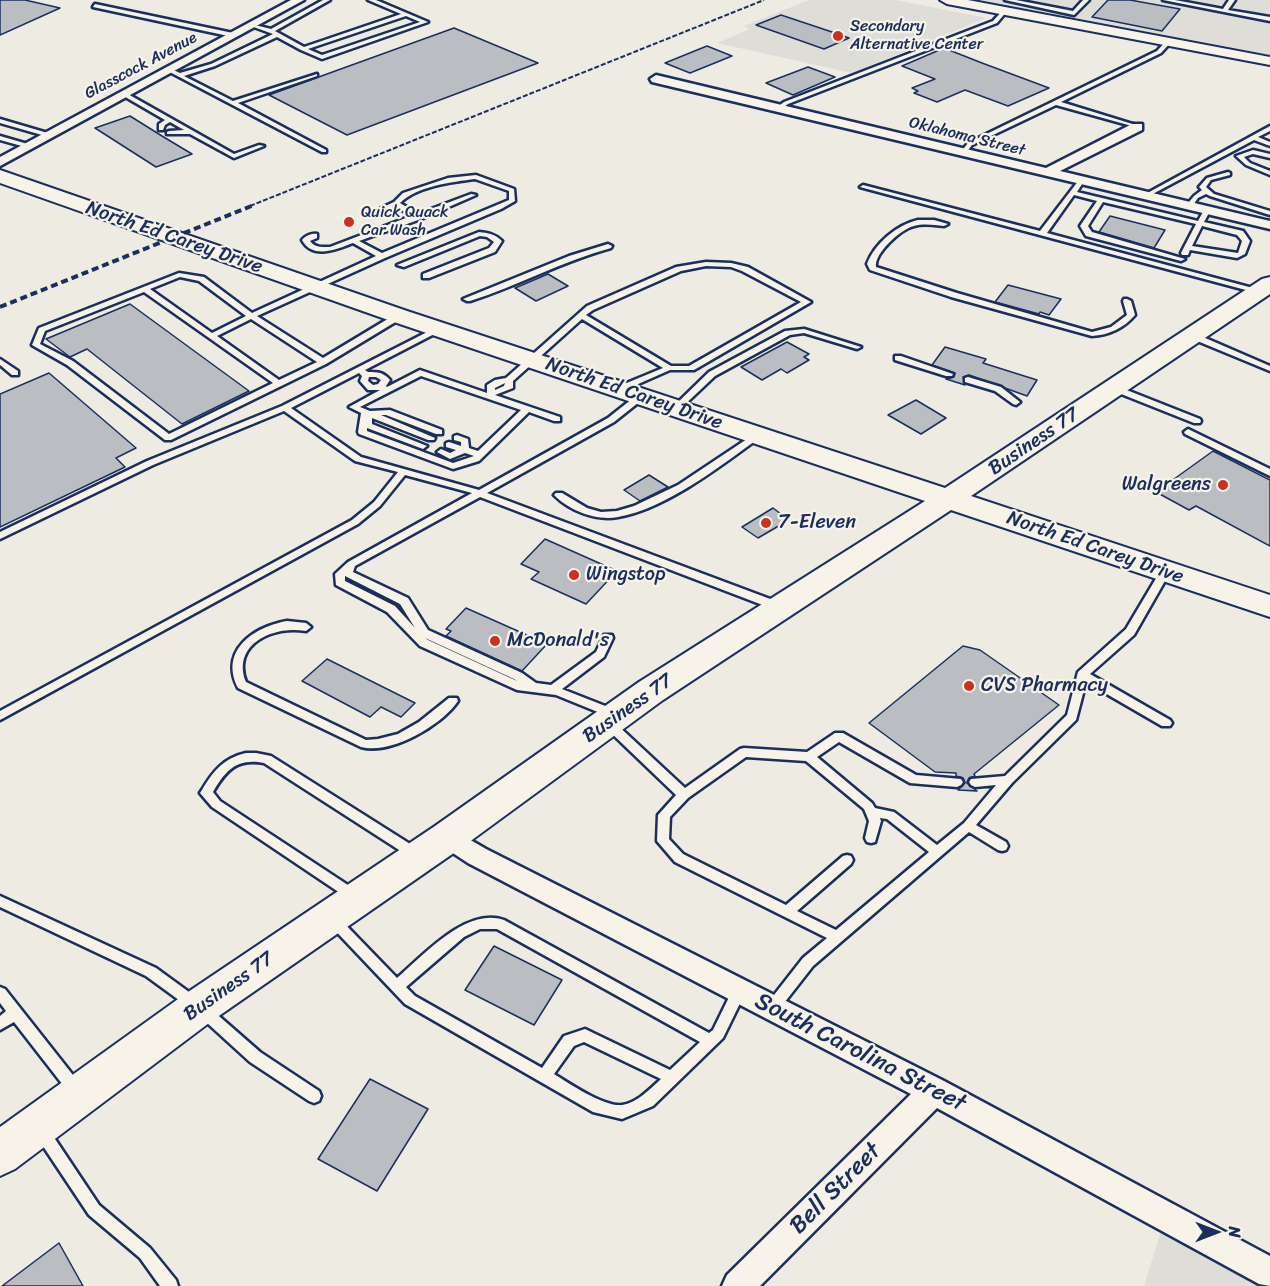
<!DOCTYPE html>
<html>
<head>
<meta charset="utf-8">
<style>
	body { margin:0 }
	#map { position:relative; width:1270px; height:1286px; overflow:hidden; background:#eeebe2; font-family:Sriracha,sans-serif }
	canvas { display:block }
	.north { position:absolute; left:1186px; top:1202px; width:60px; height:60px; -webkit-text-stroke:4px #f7f3e8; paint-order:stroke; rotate:90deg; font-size:16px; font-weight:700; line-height:24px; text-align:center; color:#1b2f5e }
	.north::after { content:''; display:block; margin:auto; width:21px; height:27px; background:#1b2f5e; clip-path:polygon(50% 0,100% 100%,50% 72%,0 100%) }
</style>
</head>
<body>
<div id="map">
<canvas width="1270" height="1286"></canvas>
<div class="north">N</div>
</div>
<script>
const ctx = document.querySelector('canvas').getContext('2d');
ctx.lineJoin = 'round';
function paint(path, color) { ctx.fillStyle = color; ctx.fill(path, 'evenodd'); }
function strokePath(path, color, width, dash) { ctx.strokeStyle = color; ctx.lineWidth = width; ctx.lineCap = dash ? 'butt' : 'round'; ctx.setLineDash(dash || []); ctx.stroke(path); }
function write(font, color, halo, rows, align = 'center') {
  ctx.font = font + ' Sriracha,sans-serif'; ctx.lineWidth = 4.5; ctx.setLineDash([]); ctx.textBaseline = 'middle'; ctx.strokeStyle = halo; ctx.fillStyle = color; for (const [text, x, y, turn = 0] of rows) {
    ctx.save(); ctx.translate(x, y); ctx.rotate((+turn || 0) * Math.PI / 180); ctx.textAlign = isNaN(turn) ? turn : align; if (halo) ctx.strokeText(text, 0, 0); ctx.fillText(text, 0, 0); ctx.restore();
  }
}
paint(new Path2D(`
	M809,0H896L986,18L852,73L717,43L750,29L744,26Z
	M973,0H1270V56L1000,5Z
	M1161,1231L1263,1286H1144Z`), '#deddd8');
const building = new Path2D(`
	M0,0H25L60,8L0,35Z
	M1108,0H1130L1180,9L1162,31L1092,17Z
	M781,15L835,33L849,38L824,49L756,25Z
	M454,28L538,63L347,135L269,95Z
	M707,46L732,56L690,73L665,63Z
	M944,48L982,63L1049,88L1008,106L965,90L937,102L914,93L918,91L912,88L935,79L902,66Z
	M808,67L835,77L793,95L766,83Z
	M130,116L162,136L192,154L156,167L95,128Z
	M1110,216L1165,230L1154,248L1099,232Z
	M548,274L568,286L536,301L515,288Z
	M1008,285L1061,299L1049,315L1040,312L1039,314L995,302Z
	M130,304L249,391L182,424L87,349L70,357L46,339Z
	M787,342L809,354L804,357L809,360L787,373L781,369L762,380L741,367Z
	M945,347L986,359L983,363L1037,380L1027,396L969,375L963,377L965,385L946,379L954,377L955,373L932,365Z
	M49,373L136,448L116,458L125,467L0,527V394Z
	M916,400L946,418L921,434L888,415Z
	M1213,451L1270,480V546L1196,506L1189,510L1156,492Z
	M649,475L668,487L640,501L624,490Z
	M773,508L789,520L758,538L742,527Z
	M545,539L617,571L586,604L531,579L539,572L521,564Z
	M466,608L547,644L522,671L446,636L451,631L446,629Z
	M963,646L980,650L1059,705L974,774L975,776L969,778L967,783L977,791L958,790L965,783L963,778L956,776V773L935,772L869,723Z
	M327,659L415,703L401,717L381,707L370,717L302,681Z
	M494,946L562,980L534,1025L465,990Z
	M370,1079L428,1109L377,1191L318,1159Z
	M59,1243L83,1286H2Z`);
paint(building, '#babdc2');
strokePath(building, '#1b2f5e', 1.5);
const service = new Path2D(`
	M323,0H330L275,31L304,47L401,14L368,0H376L428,22L322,59L301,50L277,37L215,66L184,76L233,101L317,74V76L238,103L326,150V152H322L166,70L169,68L180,73L211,64L273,34L251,26V24L271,29ZM406,16L420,22L322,55L308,49Z
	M1005,0H1016L1073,11L1083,0H1089L1074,15Z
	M1163,0H1175L1223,9L1229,0H1235L1228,10L1270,17V21Z
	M95,4L233,33L236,35L233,37L93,7Z
	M1004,9L1007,11L997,23L788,104L781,109L776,108L784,102L993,21Z
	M1166,41L1171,42L1161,53L1061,102L1139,126V128L1056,105L972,145L965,154L960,153L968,143L1157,51Z
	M122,93H126L234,154L259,145L264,146L234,158L190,134H167V132L169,131L184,130L170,122L165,125L163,130H159V124L165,120L122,95Z
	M0,119L51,134L52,135L49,137L0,123Z
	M1270,126V131L1258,137L1270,142V146L1254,140L1147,197L1142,196Z
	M0,136L31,145L32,146L29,148L0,140Z
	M1253,150L1270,154V158L1253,154L1244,157L1250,163L1270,171V175L1246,165L1236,156Z
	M1228,172L1230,173V175L1211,180L1206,187L1214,194L1270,211V215L1210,196L1206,194L1198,198L1191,208H1187L1185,207L1194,196L1202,190L1199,187L1207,178Z
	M476,175L514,189L515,201L501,209L385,258L257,316L323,358L396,314H402V318L326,364L171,440H165L67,365L32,345L39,328L179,273L204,277L252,313L376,256L353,243C337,249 313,260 302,240C305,236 312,233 317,234V238L310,241C315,248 322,247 330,247L411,216L396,206L385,210L381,208L394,202L403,193L448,178ZM475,179L509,191V200L382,253L359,241L421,219L476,195L471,194L418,214L400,203C417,186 452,182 475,179ZM180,277L199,281L246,316L212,333L150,289ZM144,292L273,383L169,434L73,361L40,344L45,331ZM251,319L317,362L279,380L217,336Z
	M1081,179L1084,181L1077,192L1198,221L1204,210H1208L1210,211L1204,222L1243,231L1250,241L1245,254L1237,258L1190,250L1188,255H1182L1181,253L1196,224L1103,202L1088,226L1092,232L1185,259L1181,261L1086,236L1080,226L1097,201L1074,195L1047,233L1264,291L1257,293L860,187L863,185L1040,231L1079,180ZM1202,226L1237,235L1242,241L1238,253L1192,246Z
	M918,220H934L948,224L944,226C934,225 924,223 914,226C901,229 874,253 876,267L957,293L1092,332L1111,327L1127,315L1123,301L1124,299H1127L1131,301L1135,315C1124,328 1109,335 1092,336L951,297L870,270L867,264C875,243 897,225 918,220Z
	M479,232C488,233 495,234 502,241L495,252L429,278H423V274L489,248L494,242L487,237L480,236L404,267L397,265Z
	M608,244L612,246L611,248C562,261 518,286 470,301H467L463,299L569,256Z
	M706,262L731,263L748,267L811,302L694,370H670L620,392L617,391V387L663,368L582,319L513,381V388L495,395L560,417V421H554L529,412L479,461L453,469L359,434L358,432L361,413L349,407L380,390H368L360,381L362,376L359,373L291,408L361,457L479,490L608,418L637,395H643V399L614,422L487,493L781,603L782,606L781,609H773L480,497L355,566L353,572L408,598L428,630L522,673L536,683L551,685L596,652L604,635H612L613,638L604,657L562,689L618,711L620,714L618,717H610L556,695L517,690L420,646L387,612L336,585L335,574L348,562L472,493L405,475L380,506L358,524L0,720V711L352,520L374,502L398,472L355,461L284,411L153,465L0,539V532L147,461L282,406L437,327H440L444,329L365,370L368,372C378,372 383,372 390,380L386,386L387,387L420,370L487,393V385L495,380L506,378L587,306L676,267ZM706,266L731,267L742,271L801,302L689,366H671L586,315L593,310L681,271ZM421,376L521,410L478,451L469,448L468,439L457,435L454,436V440L461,442V446L449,442L446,443V447L456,450L450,453L441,449L437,452L450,459L465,453L474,456L453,463L367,431V428L423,449L427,446L372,424V418L428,440H434L435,438L381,415H386L436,434H442V430L390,410L370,411L360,407ZM369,377H376L381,380L378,384L373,385L368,381ZM505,383L504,386L495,390V388ZM345,576L400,604L415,628L395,606L345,581ZM425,638L514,679L517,681L428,640Z
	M804,329L861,347L857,349L804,333L790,335L715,376L679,410H673L672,408L709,372L785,331Z
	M1190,334H1196L1270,366V371L1190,338Z
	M895,356H901L953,374L952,376H946L895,360Z
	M0,359L18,371V375H12L0,365Z
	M968,377L1001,387L1020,402L1016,405L1013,404L995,391L965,382V378Z
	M1114,385L1200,419L1201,421L1200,423H1194L1111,390V386Z
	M1188,429L1270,469V476L1185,434L1184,432Z
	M756,433L759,434V438C721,466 665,509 618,517C596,521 570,511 554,495L556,493H562L587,508L601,512L617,511L634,506L678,485Z
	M1165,569L1170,572L1134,635L1090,674L1170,720L1172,723L1170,726H1162L1086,682L1076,720L1012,783L976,825L1006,842L1008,846L1006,850L1002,851L998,850L969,832L813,966L777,1012L772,1014L767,1012L765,1008L767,1004L803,958L827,938L675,862L657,841L658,815L676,795L606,728L604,725L606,722H614L685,788L740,749L744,748L807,752L835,733H843L916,775L961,779L963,782L961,785L957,787L910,783L839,742L817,757L872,803L875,808L894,812L937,845L964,823L996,785L975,787L971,785L969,782L971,779L1005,776L1067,715L1078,672L1126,629L1161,570ZM746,757L806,761L864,809L869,821L865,838L867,842L871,843L875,842L881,821L880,818L887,819L929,852L836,930L797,911L851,864L853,860L851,856L847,855L843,856L786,905L683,854L669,839L670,817L688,798Z
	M287,621L306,623L311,627L306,631C274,625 231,644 246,682L366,740L378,739L398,734L419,722L449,698H457L458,701C442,725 391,755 361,747L238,688C219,650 254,627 287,621Z
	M246,753H256L271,756L418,849L420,853L418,857L414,858L410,857L264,763C237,758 226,770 213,792L220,801L357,891L359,895L357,899L353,900L349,899L212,807L200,793L202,790C213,771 224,758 246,753Z
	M0,896L156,968L204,1003L260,1052L319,1091L321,1096L319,1101L314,1103L309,1101L250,1062L194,1011L146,976L0,907Z
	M333,914L337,916L397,978C424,955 466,907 504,920L709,1033L713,1030L734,987L739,985L744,987L746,991L723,1038L653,1106L622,1119L593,1112L405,1004L329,924L327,920L329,916ZM480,929H497L700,1042L670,1070L585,1029L564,1036L542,1068L415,996L406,987L464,937ZM584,1042L661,1079C650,1089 637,1103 622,1105C604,1107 570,1084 554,1074L574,1046Z
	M0,987L5,989L80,1084L82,1089L80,1094L75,1096L70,1094L14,1022L0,1030V1016L6,1011L0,1003Z
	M42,1125L47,1127L99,1205L150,1248L176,1280L178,1286H160L140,1258L89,1215L37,1137L35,1132L37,1127Z`);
const minor = new Path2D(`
	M291,0H304L0,166V157Z
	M656,75L1046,168L1132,124H1142V130L1060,171L1270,221V229L652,82L650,79Z
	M448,827L486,849L944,1081L1270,1256V1286L1259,1284L937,1108L760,1286H722L727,1275L911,1094L468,863L439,844L436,837L439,830Z`);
const tertiary = new Path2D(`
	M940,0H968L1270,57V65L947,4Z`);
const primary = new Path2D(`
	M0,170L407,311L945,488L1262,279L1270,277V294L971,496L1270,595V617L951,510L663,700L461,848L213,1020L15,1169L0,1176V1127L185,994L435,826L639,682L925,501L391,321L0,183Z`);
strokePath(service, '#1b2f5e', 5);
strokePath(minor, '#1b2f5e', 5);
strokePath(tertiary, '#1b2f5e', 4);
strokePath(primary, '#1b2f5e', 4);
paint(service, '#f7f3e8');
paint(minor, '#f7f3e8');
paint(tertiary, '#f7f3e8');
paint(primary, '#f7f3e8');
strokePath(new Path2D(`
	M250,206L764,0`), '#1b2f5e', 2, [5, 2]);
strokePath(new Path2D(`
	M0,307L254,205`), '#1b2f5e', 4, [7, 4]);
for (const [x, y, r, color] of [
	[838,36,6,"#c8321e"],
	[349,222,6,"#c8321e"],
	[1223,485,6,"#c8321e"],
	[766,523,6,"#c8321e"],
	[574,575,6,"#c8321e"],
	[495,641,6,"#c8321e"],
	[969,686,6,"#c8321e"]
]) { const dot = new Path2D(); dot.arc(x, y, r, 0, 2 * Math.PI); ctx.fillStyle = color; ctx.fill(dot); strokePath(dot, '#f7f3e8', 2); }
write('16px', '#1b2f5e', '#f7f3e8', [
	["Secondary",850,27],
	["Alternative Center",850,45],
	["Quick Quack",361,213],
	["Car Wash",361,231]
], 'left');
write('16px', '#1b2f5e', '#f7f3e8', [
	["Glasscock Avenue",141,66,-28],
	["Oklahoma Street",967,137,14]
]);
write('20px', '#1b2f5e', '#f7f3e8', [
	["North Ed Carey Drive",174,238,19],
	["North Ed Carey Drive",634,394,19],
	["Business 77",1034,442,-34],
	["North Ed Carey Drive",1095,548,19],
	["Business 77",628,709,-35],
	["Business 77",229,987,-35]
]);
write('20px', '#1b2f5e', '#f7f3e8', [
	["Walgreens",1211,485,"right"],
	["7-Eleven",778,523],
	["Wingstop",586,575],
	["McDonald's",507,641],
	["CVS Pharmacy",981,686]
], 'left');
write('24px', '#1b2f5e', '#f7f3e8', [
	["South Carolina Street",860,1053,27],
	["Bell Street",836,1189,-45]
]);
</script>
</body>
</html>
